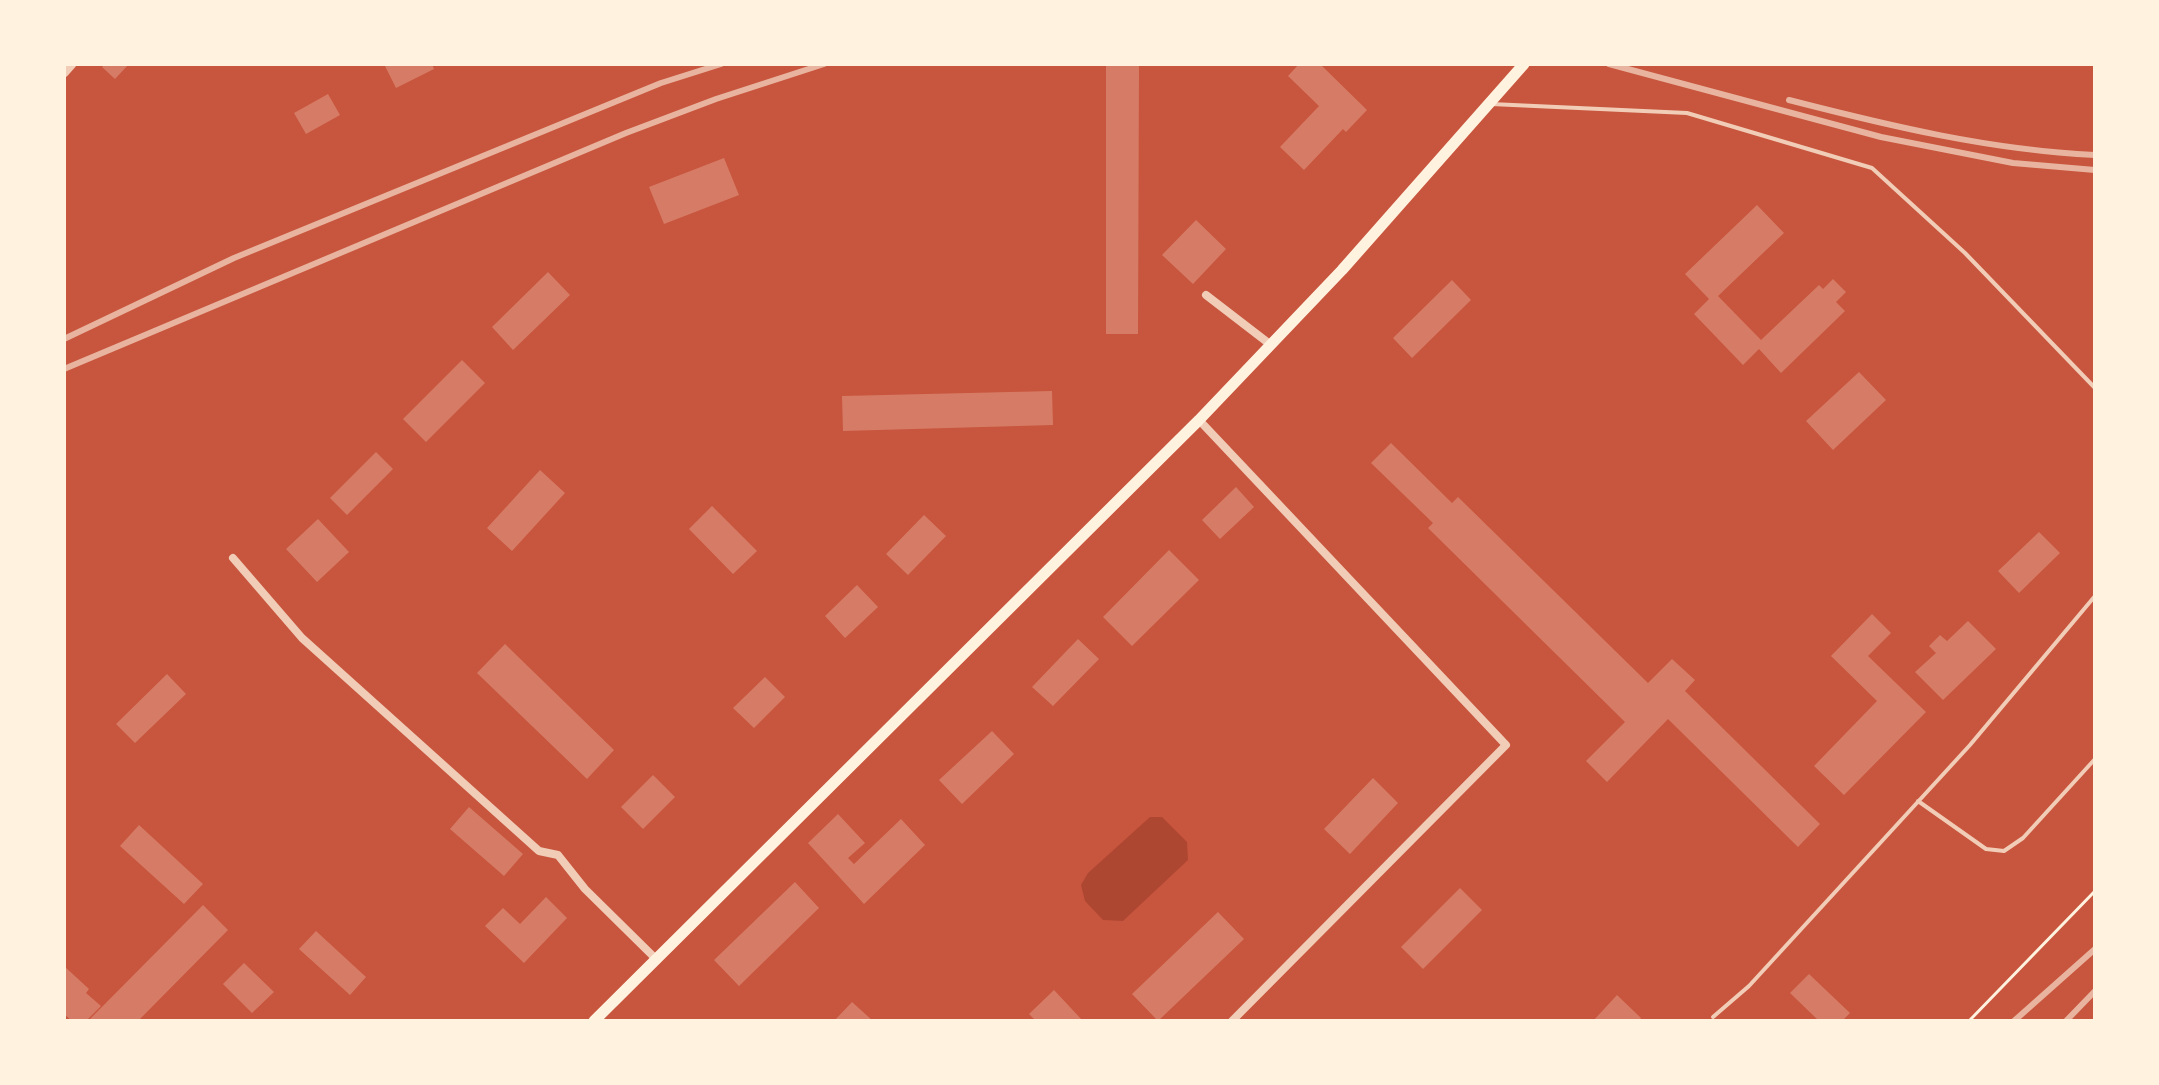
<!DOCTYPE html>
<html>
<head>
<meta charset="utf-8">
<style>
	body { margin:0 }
	#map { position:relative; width:2159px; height:1085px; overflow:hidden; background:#c8553d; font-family:Manrope,sans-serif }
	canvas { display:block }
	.frame { position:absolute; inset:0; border:66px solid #fff3e0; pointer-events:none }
</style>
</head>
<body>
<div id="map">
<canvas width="2159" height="1085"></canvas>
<div class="frame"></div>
</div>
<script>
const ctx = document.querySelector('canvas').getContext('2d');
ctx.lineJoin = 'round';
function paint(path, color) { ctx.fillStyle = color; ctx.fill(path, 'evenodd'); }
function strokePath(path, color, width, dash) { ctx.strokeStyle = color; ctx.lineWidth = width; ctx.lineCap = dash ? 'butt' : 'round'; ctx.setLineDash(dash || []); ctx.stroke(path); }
paint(new Path2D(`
	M1150,817H1162L1187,842L1188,860L1123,921L1103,920L1085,901L1081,885L1088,873Z`), '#ae4732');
paint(new Path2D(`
	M105,64H129L115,79L102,67Z
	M384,64H432L434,69L396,88Z
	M1106,64H1139L1138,334H1106Z
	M1299,64H1320L1367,110L1346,132L1343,129L1304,170L1280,147L1319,106L1288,76Z
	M328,94L340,115L306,134L294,113Z
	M724,158L739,195L664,224L649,187Z
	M1757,205L1784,233L1718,296L1761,340L1819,285L1823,289L1833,279L1846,292L1836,302L1845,311L1781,373L1759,349L1743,365L1694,314L1709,299L1685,274Z
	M1196,220L1226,249L1193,284L1162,255Z
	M548,272L570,295L513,350L492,327Z
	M1452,280L1471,300L1412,358L1393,338Z
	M462,360L485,383L426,442L403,419Z
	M1859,372L1886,400L1833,450L1806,421Z
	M1052,391L1053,425L843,431L842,396Z
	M1391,443L1452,503L1458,497L1648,683L1672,659L1695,680L1685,691L1820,824L1798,847L1668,719L1607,782L1586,761L1625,722L1428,528L1433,523L1371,463Z
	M376,452L393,469L347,515L330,498Z
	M540,470L565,493L512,551L487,528Z
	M1236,487L1254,507L1220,539L1202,520Z
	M712,506L757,551L733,574L689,529Z
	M924,515L946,536L908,575L886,554Z
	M318,519L349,552L317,582L286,549Z
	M2039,532L2060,553L2019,593L1998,571Z
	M1169,550L1199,580L1132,646L1103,617Z
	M857,585L878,607L845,638L825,616Z
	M1872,614L1891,633L1868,656L1926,712L1844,795L1814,766L1877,701L1831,656Z
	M1968,621L1996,649L1943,700L1915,672L1936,653L1929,646L1940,635L1947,641Z
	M1078,639L1099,659L1053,706L1032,687Z
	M505,644L614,750L587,779L477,673Z
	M167,674L186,694L135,743L116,724Z
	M765,677L785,697L754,728L733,708Z
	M992,731L1014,754L962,804L939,780Z
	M653,775L675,797L643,829L621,807Z
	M1373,778L1398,803L1350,854L1324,829Z
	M469,807L523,854L504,876L450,829Z
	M838,814L865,843L848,858L854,864L901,819L925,845L864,904L808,843Z
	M139,825L203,884L184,904L120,846Z
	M795,882L819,908L739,986L714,960Z
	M1460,888L1482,910L1423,969L1401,947Z
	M546,897L567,918L524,963L485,926L503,908L520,924Z
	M203,905L228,930L138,1021H88Z
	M1218,912L1244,939L1158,1021L1132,994Z
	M316,931L366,977L350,995L299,949Z
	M244,963L274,992L252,1013L223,984Z
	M64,966L89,989L86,993L101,1006L86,1021H72L64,1014Z
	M1809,974L1850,1013L1842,1021H1819L1790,993Z
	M1054,990L1083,1021H1036L1029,1014Z
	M1617,995L1641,1018L1639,1021H1593Z
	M852,1002L873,1021H834Z`), '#d67c66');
strokePath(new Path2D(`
	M1969,1021L2095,891`), '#fff3e0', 3);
strokePath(new Path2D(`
	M1491,104L1687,113L1872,168L1965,253L2095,388
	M1918,801L1986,849L2004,851L2023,838L2095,759
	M1713,1017L1749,986L1970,745L2095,596`), '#f1ccb7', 4);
strokePath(new Path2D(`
	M1206,295L1271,345
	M1199,420L1506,745L1232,1021
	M233,558L302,638L539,851L558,855L585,889L657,960`), '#f1ccb7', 8);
strokePath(new Path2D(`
	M64,73L72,64`), '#f1ccb7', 9);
strokePath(new Path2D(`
	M594,1021L1199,420L1342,270L1524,64`), '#fff3e0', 11);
strokePath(new Path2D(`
	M1609,64L1881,137L2013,163L2095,170
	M1789,100C1890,126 1990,150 2095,155
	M64,339L234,258L661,83L721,64
	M64,369L626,133L716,99L824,64
	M2014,1021L2095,949
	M2066,1021L2095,991`), '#e9b49f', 6);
</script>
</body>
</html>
